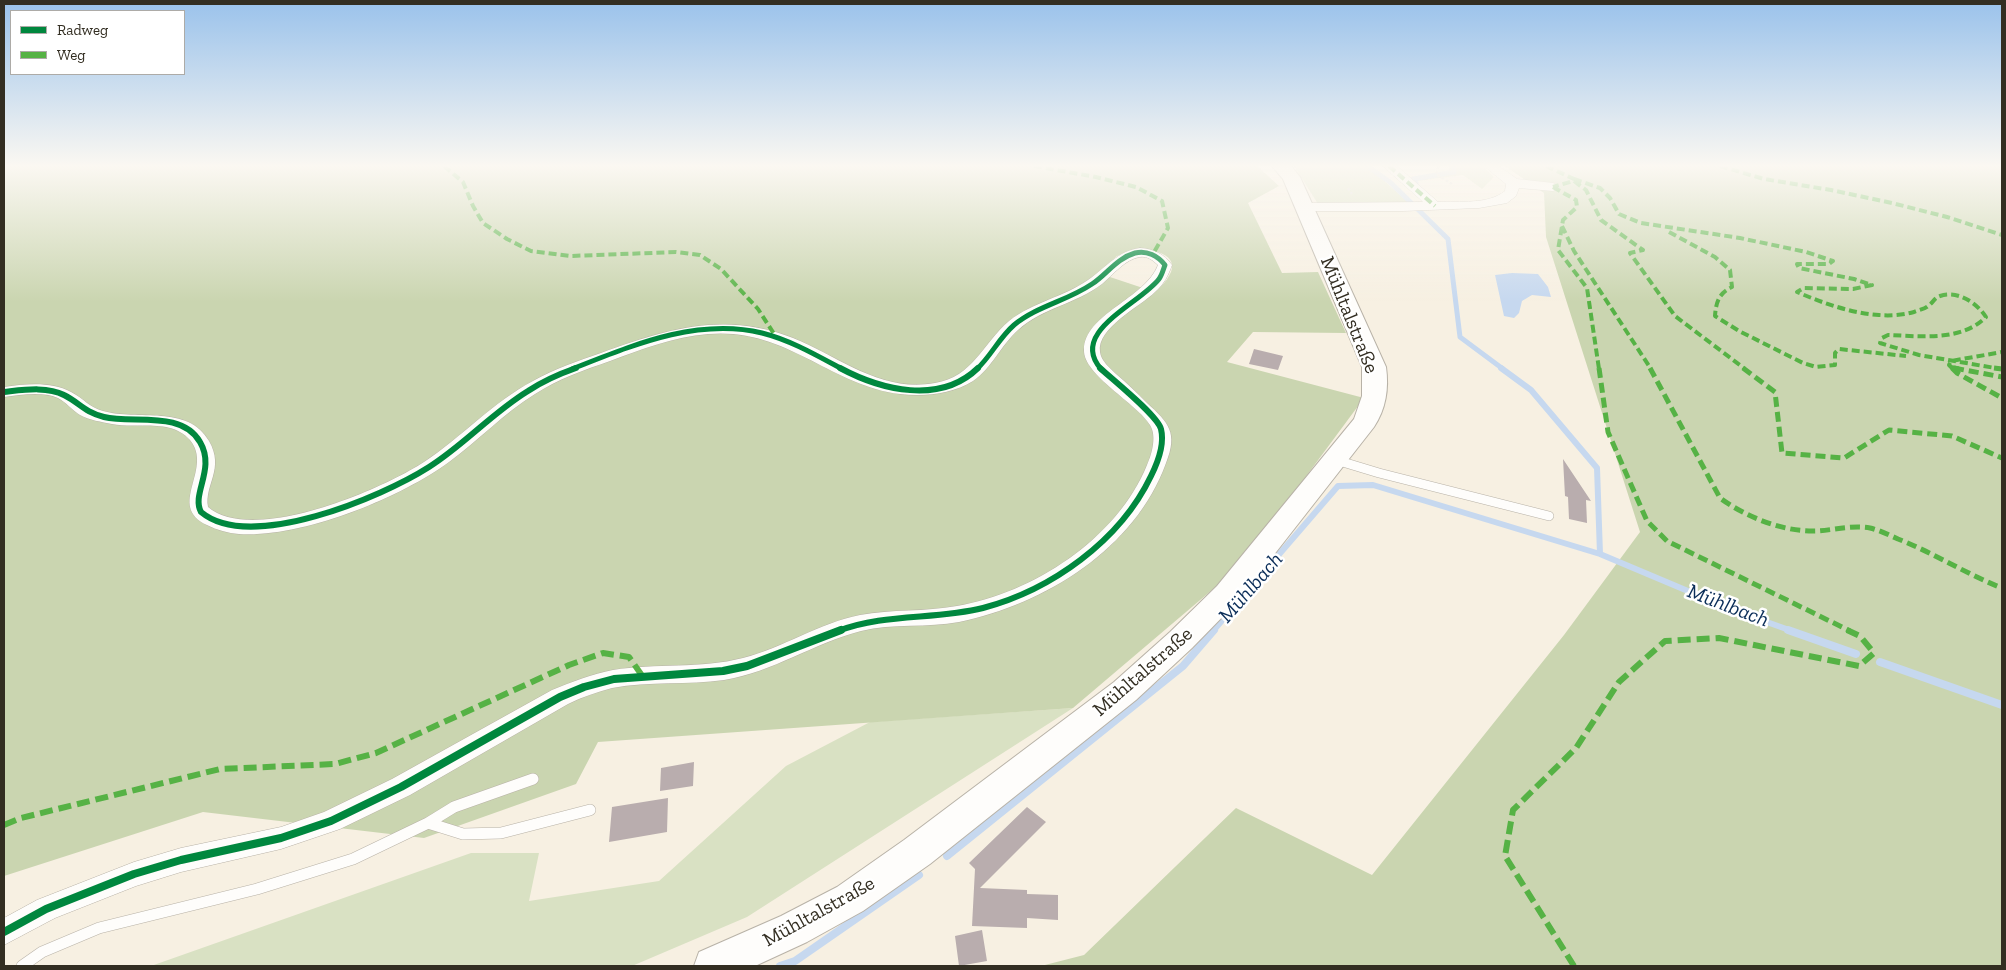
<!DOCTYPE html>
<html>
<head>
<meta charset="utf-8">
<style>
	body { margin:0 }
	#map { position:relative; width:2006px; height:970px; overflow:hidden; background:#f7f0e2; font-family:"Zilla Slab",serif }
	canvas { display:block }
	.frame { position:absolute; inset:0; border:5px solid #332e22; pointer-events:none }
	.legend { position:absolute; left:10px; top:10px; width:175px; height:65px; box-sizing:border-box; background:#fff; border:1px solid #adaba7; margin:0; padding:6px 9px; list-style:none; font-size:15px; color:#332e22 }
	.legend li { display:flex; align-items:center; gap:10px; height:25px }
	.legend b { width:25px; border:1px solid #adaba7 }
</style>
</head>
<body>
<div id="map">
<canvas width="2006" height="970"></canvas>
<div class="frame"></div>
<ul class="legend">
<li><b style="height:6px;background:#00873e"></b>Radweg</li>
<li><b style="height:6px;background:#56b245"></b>Weg</li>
</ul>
</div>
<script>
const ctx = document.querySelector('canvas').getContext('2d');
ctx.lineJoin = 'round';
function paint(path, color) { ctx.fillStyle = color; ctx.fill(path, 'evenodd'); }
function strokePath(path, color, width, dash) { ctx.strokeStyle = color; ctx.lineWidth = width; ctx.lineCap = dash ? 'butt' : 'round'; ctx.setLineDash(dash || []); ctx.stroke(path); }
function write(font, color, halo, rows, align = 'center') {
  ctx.font = font + ' "Zilla Slab",serif'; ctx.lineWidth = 5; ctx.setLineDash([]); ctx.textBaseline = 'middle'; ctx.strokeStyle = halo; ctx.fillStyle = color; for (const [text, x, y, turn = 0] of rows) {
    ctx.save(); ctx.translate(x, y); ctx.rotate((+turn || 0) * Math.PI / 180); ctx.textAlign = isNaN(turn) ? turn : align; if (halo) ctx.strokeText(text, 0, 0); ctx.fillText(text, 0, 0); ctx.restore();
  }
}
paint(new Path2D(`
	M1294,166H1368L1409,203L1318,204Z
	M1449,166H1483L1494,177L1482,189L1463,175L1417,181L1405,178L1450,171Z
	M1073,708L747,917L632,966H151L471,853H539L529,901L659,881L786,766L870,722Z`), '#d9e1c3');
paint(new Path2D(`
	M4,166H1257L1279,186L1248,203L1282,273L1318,272L1346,333L1253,332L1227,362L1364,398L1239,567L1073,708L598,742L576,784L424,838L203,812L4,876ZM1140,249C1177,252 1182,268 1155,292L1098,273L1117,256Z
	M1505,166H2002V966H1041L1084,955L1236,808L1372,875L1564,635L1640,532L1546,237L1544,193Z`), '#cad5b0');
paint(new Path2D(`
	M1512,273L1538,274L1548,287L1551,297L1532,295L1522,301L1519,313L1514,318L1504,316L1495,275Z`), '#c6d8ef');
strokePath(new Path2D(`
	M1367,166L1390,182L1448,239L1460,337L1503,369
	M1416,183L1413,179L1454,172V166`), '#c6d8ef', 5);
strokePath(new Path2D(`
	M1600,554L1733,610L1792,631
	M1213,631L1338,486L1373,485L1600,554L1597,468L1531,390L1501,368`), '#c6d8ef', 6);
strokePath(new Path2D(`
	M1788,630L1856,654
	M1880,662L2002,705
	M947,856L1183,666L1214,630
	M780,966L795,961L919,875`), '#c6d8ef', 8);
paint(new Path2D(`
	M1254,349L1283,356L1278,370L1249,364Z
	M1563,459L1591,501L1586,500L1587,523L1569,519L1568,497L1565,496Z
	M694,762L693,786L660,791L661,768Z
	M668,798L667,832L609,842L612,807Z
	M1027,807L1046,822L980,888L1027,890V894L1058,895V920L1027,918V928L972,926L975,869L969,863Z
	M982,930L987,961L959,966L955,936Z`), '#b9adae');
const laneFar1 = new Path2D(`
	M1336,460L1379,473L1549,516`);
const lane = new Path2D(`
	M428,823L454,807L533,779
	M22,966L42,952L99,928L257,889L353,859L428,823L463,834L501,833L590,810`);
const street = new Path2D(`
	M1383,166H1397L1438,202C1459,201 1488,205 1505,191L1506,184L1484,166H1499L1517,179L1553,183L1560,187L1553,191L1519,188L1516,196L1507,203L1479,208L1403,211H1304L1297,207L1304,203L1423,202Z
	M1140,248C1154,249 1164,254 1172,265C1168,276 1164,284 1155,292C1141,306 1096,328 1100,352C1101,361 1110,368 1116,374C1127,383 1137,393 1147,403C1169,423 1178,433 1166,463C1135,549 1045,604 959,622C927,628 893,623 861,631C814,643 773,672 724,680C688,685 649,681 612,688C597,692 582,697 568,704L410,795L340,829L281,849L181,872L136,886L55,918L4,945V918L37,900L134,862L181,848L281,827L324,812L392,779L552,690C572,682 592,674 613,670C656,663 701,669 743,658C783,648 819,623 860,615C892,609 925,612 957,606C1033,593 1117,539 1147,465C1152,454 1157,436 1150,425C1138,404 1083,375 1084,350C1084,314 1145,299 1158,265C1152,260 1148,256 1140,257C1125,259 1113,275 1102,284C1076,304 1042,308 1018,330C1001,345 992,368 973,381C952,394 924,397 900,394C829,385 786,327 708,334C673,337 642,349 610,361C584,370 558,379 535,394C504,413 479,440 449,462C400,498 302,538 239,534C228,533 217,530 207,525C166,506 214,469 190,440C171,418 137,429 112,424C102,422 89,420 80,415C72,410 66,402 58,398C42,391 20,395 4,397V387C25,384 51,381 71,392C83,398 90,408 103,411C137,421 188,404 209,441C225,469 204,485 208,507C253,545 381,490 424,462C462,437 493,402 533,381C554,369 578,361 601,353C667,329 724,311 793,338C840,357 881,393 935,383C973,377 983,343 1009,321C1033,302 1064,297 1088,280C1106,268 1117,251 1140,248Z`);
const secondary = new Path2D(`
	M1272,166H1291L1300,177L1386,367C1389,388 1386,409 1374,427L1237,602L1192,648L1136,700L930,864L863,911L807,942L755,966H694L699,952L781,916L837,887L904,840L1114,682L1170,632L1217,586L1354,419L1362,396V367L1283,179Z`);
strokePath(laneFar1, '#b8b2a7', 10);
strokePath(lane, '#b8b2a7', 12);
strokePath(street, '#b8b2a7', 1);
strokePath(secondary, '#b8b2a7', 2);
strokePath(new Path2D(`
	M1439,166L1436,174L1452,184
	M1348,188L1352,194`), '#dfddd9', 2.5, [3, 2]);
strokePath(laneFar1, '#fefdfb', 9);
strokePath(lane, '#fefdfb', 11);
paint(street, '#fefdfb');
paint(secondary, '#fefdfb');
strokePath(new Path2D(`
	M444,166L463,182L473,206L483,223L507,239L531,251L570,256L676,252L700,255L721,269L758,309L776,337
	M1034,166L1096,177L1136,187L1162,201L1168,228L1153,254
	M1389,166L1435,206
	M1546,166L1574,179L1573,181L1553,187
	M1720,166L1764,179L1831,190L1892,203L1947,217L2002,235
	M1574,179L1600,188L1610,198L1619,214L1641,223L1740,238L1806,252L1833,261L1829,264H1797L1799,268L1854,279L1872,285L1853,289L1804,288L1797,292C1823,303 1850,313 1879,315C1890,316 1903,315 1914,312C1918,310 1925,309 1928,306C1933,303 1934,298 1940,296C1958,290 1977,303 1986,317C1961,342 1920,336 1888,335L1882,338L1880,343L1919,355L2001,369
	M1574,181L1586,190L1601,220L1643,250L1630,253L1675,316L1745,369
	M1553,187L1576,200L1577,207L1563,220L1558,250L1587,288L1599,369
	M1562,226L1574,251L1651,369
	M1669,232L1715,257L1730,270L1732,287C1719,293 1716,302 1715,316L1739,331L1803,363L1816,367L1835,365V353L1839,349L1906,356
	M1951,367L1961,369
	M1953,369L1949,365L1951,361L2002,352`), '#56b245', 4, [8, 4]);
strokePath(new Path2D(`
	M1599,368L1608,432L1647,521L1667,541L1850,631
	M1650,368L1720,498C1746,517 1783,532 1816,531C1834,530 1852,525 1870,528C1879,530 1889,535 1898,539C1934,553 1966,574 2002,588
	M1743,368L1775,392L1782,453L1844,458L1889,430L1952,436L2002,458
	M1952,368L1957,373L2002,398
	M1954,368L2002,377
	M1994,368L2002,369`), '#56b245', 5, [10, 5]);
strokePath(new Path2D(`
	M4,825L21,818L220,769L335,764L376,753L569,665L603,653L629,657L643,677
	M1574,966L1505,856L1513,810L1576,748L1619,682L1665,641L1719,638L1859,666L1874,653L1860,636L1847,630`), '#56b245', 6, [13, 6]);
strokePath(new Path2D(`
	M572,369C631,346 697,317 762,333C790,340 816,355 842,369
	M977,369C991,356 999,338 1014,325C1037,306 1067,301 1092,284C1106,275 1117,258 1135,253C1147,250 1158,256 1165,265C1163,270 1162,275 1159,279C1140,304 1068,332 1101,369`), '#00873e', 5);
strokePath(new Path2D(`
	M840,368C881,390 940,405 978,368
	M4,392C23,390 47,386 64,395C80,403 84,412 104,417C133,424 182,410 200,442C216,469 191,494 201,512C250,553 382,497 429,467C464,445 492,413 528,391C543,381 559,374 576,368
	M838,631C884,613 935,620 983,608C1051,590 1120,541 1151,476C1158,462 1165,445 1161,429C1157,415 1113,380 1100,368`), '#00873e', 6);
strokePath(new Path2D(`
	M4,932L46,909L134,874L181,860L281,838L331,821L401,787L560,697L584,687L614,679L723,671L747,666L841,630`), '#00873e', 8);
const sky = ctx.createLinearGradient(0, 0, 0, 302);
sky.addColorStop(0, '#9ac2eb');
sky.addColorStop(0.55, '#fbf8f2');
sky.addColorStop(1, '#fbf8f200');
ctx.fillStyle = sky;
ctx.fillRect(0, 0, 2006, 302);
write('20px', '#332e22', '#fff', [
	["Mühltalstraße",1349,315,68],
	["Mühltalstraße",1143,672,-41],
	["Mühltalstraße",819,912,-29]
]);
write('italic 21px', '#0a2d58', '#fff', [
	["Mühlbach",1251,588,-49],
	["Mühlbach",1728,606,21]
]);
</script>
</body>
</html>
